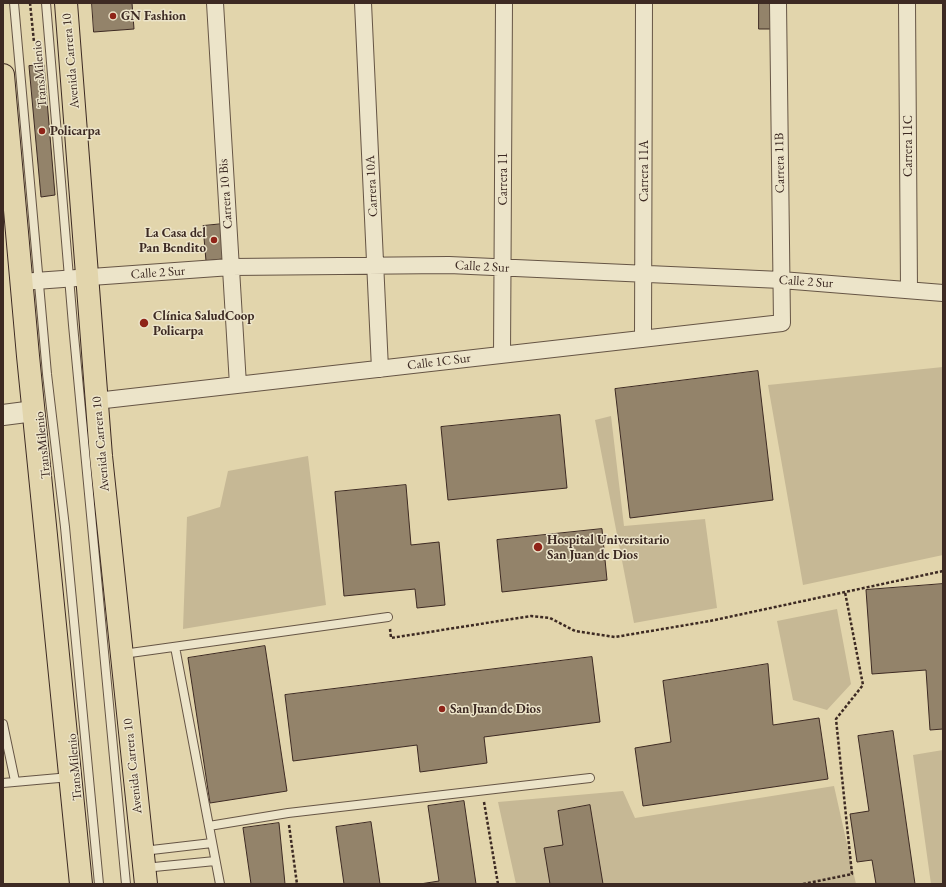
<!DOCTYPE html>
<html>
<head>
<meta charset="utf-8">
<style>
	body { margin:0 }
	#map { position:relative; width:946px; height:887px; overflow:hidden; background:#e2d5ac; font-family:"EB Garamond",serif }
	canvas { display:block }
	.frame { position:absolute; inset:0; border:4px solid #3d2a23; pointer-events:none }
</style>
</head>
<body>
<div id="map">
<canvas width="946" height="887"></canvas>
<div class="frame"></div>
</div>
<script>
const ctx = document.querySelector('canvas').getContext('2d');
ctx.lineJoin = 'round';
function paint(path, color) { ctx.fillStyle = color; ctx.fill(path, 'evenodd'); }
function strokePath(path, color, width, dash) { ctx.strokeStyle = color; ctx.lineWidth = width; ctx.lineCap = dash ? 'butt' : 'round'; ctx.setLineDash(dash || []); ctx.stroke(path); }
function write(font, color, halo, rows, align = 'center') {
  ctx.font = font + ' "EB Garamond",serif'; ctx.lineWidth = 3; ctx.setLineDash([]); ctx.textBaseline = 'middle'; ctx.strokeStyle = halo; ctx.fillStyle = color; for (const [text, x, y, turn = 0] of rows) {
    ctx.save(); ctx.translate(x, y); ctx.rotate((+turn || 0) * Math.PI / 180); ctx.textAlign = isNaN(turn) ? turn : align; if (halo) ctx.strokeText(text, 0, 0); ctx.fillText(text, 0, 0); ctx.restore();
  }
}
paint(new Path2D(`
	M943,367V555L803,585L768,385Z
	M611,416L624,526L705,519L717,608L634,623L595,420Z
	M308,456L326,605L183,629L187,517L220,507L228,471Z
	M837,609L851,684L827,710L793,700L777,621Z
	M943,750V884H931L913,755Z
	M834,786L856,884H516L498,802L623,791L635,818Z`), '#c6b895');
const building = new Path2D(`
	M92,3H132L134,29L94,32Z
	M759,3H777V29H759Z
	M44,65L55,195L41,197L29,66Z
	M223,224V259L206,261L203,226Z
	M758,371L773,500L630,518L615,389Z
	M560,415L567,488L448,500L441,427Z
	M406,485L411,545L439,542L445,605L417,608L415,589L344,596L335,492Z
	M602,529L607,580L502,592L497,540Z
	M943,584V729L930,730L926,670L872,674L866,590Z
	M265,646L287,791L210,803L188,658Z
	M592,657L600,722L484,737L487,763L420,772L417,745L293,761L285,695Z
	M768,664L773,725L819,718L828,779L643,806L635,748L671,742L663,681Z
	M893,731L915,884H876L872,860L857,862L850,814L869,811L858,736Z
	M464,801L476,884H420L439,881L428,806Z
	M590,805L603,884H550L544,848L563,845L558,811Z
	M371,822L380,884H344L336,827Z
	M279,823L285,884H251L243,828Z`);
paint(building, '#93836a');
strokePath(building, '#3d2a23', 1);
const service = new Path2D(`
	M14,3L47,374L65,527L99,884
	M46,3L73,325L126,884
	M175,647L220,884
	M123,654L388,617
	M3,724L15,781
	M3,783L70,777
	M209,826L288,813L590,778
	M143,851L212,843
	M144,868L215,861`);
const minor = new Path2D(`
	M215,3L238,385
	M363,3L380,369
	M907,3L909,290
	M21,282L231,267L449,265L781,280L943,293
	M643,339L644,3
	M502,355L504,3
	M96,401L782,323L778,3`);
const tertiary = new Path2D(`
	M3,415L34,411`);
const primary = new Path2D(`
	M66,3L101,456L146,884
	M3,75L28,356L81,884`);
strokePath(service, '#665545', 10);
strokePath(minor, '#665545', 18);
strokePath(tertiary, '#665545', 22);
strokePath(primary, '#3d2a23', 24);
strokePath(new Path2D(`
	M30,3L34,42
	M390,629L391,638L531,616L550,618L575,631L615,637L710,621L943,571
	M484,802L498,884
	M289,825L297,884
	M803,884L852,874L836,719L863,685L845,592`), '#3d2a23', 2.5, [3, 2]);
strokePath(service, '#ece4c9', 8);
strokePath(minor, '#ece4c9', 16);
strokePath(tertiary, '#ece4c9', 20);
strokePath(primary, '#e2d5ac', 22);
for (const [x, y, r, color] of [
	[113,16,4,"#8f2418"],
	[42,131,4,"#8f2418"],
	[214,240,4,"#8f2418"],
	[144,323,5,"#8f2418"],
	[538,547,5,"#8f2418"],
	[442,709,4,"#8f2418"]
]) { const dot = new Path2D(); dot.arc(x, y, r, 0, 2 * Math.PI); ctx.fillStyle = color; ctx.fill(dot); strokePath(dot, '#ece4c9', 1.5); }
write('bold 13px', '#3d2a23', '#ece4c9', [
	["GN Fashion",121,16],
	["Policarpa",50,131],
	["La Casa del",206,233,"right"],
	["Pan Bendito",206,248,"right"],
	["Clínica SaludCoop",153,316],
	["Policarpa",153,331],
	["Hospital Universitario",547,540],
	["San Juan de Dios",547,555],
	["San Juan de Dios",450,709]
], 'left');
write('13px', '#3d2a23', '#ece4c9', [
	["Avenida Carrera 10",71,61,-95],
	["TransMilenio",40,74,-95],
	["Carrera 11C",908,146,-90],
	["Carrera 11B",780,163,-91],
	["Carrera 11A",644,171,-90],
	["Carrera 11",503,179,-90],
	["Carrera 10A",372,186,-93],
	["Carrera 10 Bis",226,194,-94],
	["Calle 2 Sur",482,267,3],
	["Calle 2 Sur",158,273,-4],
	["Calle 2 Sur",806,282,4],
	["Calle 1C Sur",439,362,-7],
	["Avenida Carrera 10",101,444,-95],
	["TransMilenio",43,445,-96],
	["Avenida Carrera 10",133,766,-96],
	["TransMilenio",75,767,-95]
]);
</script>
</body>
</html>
